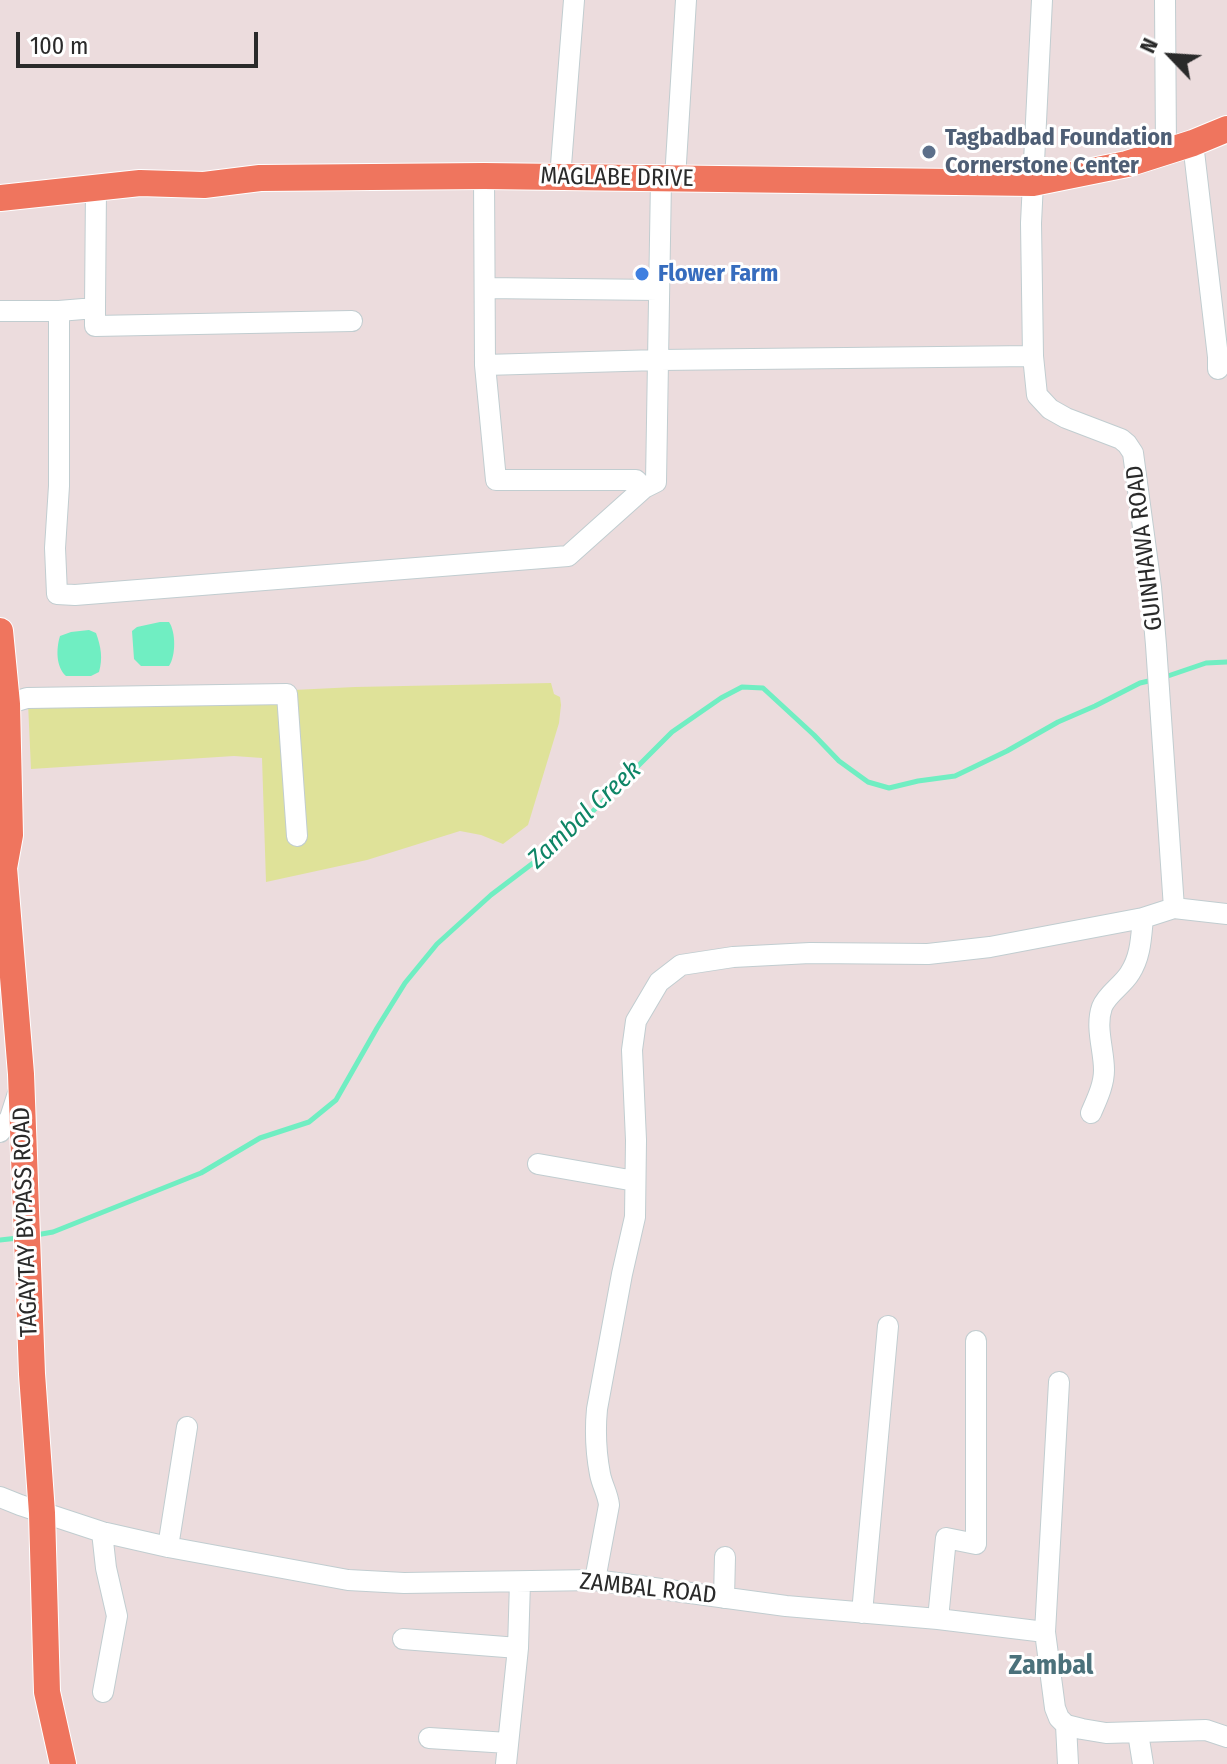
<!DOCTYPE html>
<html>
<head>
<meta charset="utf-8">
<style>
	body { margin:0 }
	#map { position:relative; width:1227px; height:1764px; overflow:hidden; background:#ecdcdd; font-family:"Fira Sans Condensed",sans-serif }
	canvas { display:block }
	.north { position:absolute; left:1131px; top:16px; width:80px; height:80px; -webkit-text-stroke:6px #fff; paint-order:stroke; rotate:295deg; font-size:22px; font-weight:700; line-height:32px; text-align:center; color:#2a2a2a }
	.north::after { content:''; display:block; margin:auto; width:28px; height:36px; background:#2a2a2a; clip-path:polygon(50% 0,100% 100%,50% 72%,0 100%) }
	.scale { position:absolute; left:16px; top:32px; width:242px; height:36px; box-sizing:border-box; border:4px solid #2a2a2a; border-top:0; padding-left:10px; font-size:24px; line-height:28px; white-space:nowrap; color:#2a2a2a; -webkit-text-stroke:6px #fff; paint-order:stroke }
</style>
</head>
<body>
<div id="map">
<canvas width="1227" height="1764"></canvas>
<div class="north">N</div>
<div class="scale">100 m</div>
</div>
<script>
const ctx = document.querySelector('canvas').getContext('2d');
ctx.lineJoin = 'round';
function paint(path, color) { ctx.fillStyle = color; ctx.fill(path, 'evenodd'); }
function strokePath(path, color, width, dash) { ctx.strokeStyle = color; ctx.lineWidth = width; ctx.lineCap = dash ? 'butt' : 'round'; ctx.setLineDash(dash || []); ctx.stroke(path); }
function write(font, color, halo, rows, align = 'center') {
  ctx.font = font + ' "Fira Sans Condensed",sans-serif'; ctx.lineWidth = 6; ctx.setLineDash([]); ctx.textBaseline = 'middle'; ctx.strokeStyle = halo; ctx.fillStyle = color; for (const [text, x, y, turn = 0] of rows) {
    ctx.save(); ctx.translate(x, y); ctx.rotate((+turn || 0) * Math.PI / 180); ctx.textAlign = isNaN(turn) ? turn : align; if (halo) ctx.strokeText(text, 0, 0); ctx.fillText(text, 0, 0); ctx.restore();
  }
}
paint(new Path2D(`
	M551,683L554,694L560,697L561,705L559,723L528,825L503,844L481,835L460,831L367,860L266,882L262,758L234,756L31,769L28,703L355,687Z`), '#dfe299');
paint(new Path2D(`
	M160,622H169C176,632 176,656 169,666H141L134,659L132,631L137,627Z
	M89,630L96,633C101,647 103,658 99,672L91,676H66C56,667 56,649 60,636L71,632Z`), '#70eec2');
strokePath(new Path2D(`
	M1162,678L1206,663L1227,662
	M36,1235L53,1232L201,1173L260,1138L309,1122L336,1100L377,1028L405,983L437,944L491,895L566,838L672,732L721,698L742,687L763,688L814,735L839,761L868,782L889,788L918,781L955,776L1007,751L1058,722L1095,706L1140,683L1153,680
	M0,1240L18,1238`), '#70eec2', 5);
const minor = new Path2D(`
	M1042,0L1031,223L1033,356L1037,395L1050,409L1066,418L1121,439L1127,444L1133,453L1151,587L1156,645L1174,908L1227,914
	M1165,0L1166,151
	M1193,143L1218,357V369
	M560,178L574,0
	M675,179L686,0
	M485,288L658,290
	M95,308V326L352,321
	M0,311H59L95,308L96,188
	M59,311V486L55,548L57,594L75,595L568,556L644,488L636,480H496L485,365L484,176
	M485,365L659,360L1033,356
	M644,488L656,482L661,179
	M7,704L27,698L287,694L297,836
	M1091,1113C1097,1099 1104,1085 1104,1070C1104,1050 1095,1027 1102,1007C1107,994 1123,985 1130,973C1141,956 1141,937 1143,918
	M0,1132L10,1118L18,1093
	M538,1164L635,1181
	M0,1497L20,1505L102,1532L168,1547L348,1580L404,1583L595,1580L786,1606L938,1619L1045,1632L1055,1708L1059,1718L1066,1725L1082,1729L1106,1733L1206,1730L1227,1737
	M102,1532L106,1568L117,1616L103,1692
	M168,1547L187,1427
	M595,1580L609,1505C608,1494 602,1485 600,1474C596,1453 595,1430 597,1409L622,1274L635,1217L636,1140L632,1050L636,1021L659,982L681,965L733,957L810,953L928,954L990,947L1143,918L1174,908
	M724,1598L725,1557
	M862,1613L888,1326
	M938,1619L946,1538L976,1544V1341
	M1045,1632L1059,1382
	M403,1639L518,1648
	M1066,1725L1068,1764
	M1138,1733L1143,1764
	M429,1738L508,1743
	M506,1764L518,1648L520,1582`);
const major = new Path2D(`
	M0,198L140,183L204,185L260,178L484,176L1033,183L1127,164L1193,143L1227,129
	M0,631L7,704L10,835L4,868L21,1074L32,1374L42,1513L47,1692L63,1764`);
strokePath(minor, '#c1cdd0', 22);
strokePath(major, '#fff', 28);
strokePath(minor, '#fff', 20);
strokePath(major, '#ef755e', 26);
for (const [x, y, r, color] of [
	[929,152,8,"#5c6f8a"],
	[642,274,8,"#3f7fe0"]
]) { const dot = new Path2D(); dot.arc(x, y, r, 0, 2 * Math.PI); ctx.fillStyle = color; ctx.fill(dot); strokePath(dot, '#fff', 3); }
write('bold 24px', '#4e5e75', '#fff', [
	["Tagbadbad Foundation",945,138],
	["Cornerstone Center",945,166]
], 'left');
write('24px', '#2a2a2a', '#fff', [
	["MAGLABE DRIVE",617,178,1],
	["GUINHAWA ROAD",1145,548,-97],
	["TAGAYTAY BYPASS ROAD",26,1222,-92],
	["ZAMBAL ROAD",648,1589,6]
]);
write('bold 24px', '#366cbe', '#fff', [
	["Flower Farm",658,274]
], 'left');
write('italic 26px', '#0e8566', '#fff', [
	["Zambal Creek",585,815,-43]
]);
write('bold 28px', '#4b717b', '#fff', [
	["Zambal",1051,1666]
]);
</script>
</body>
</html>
